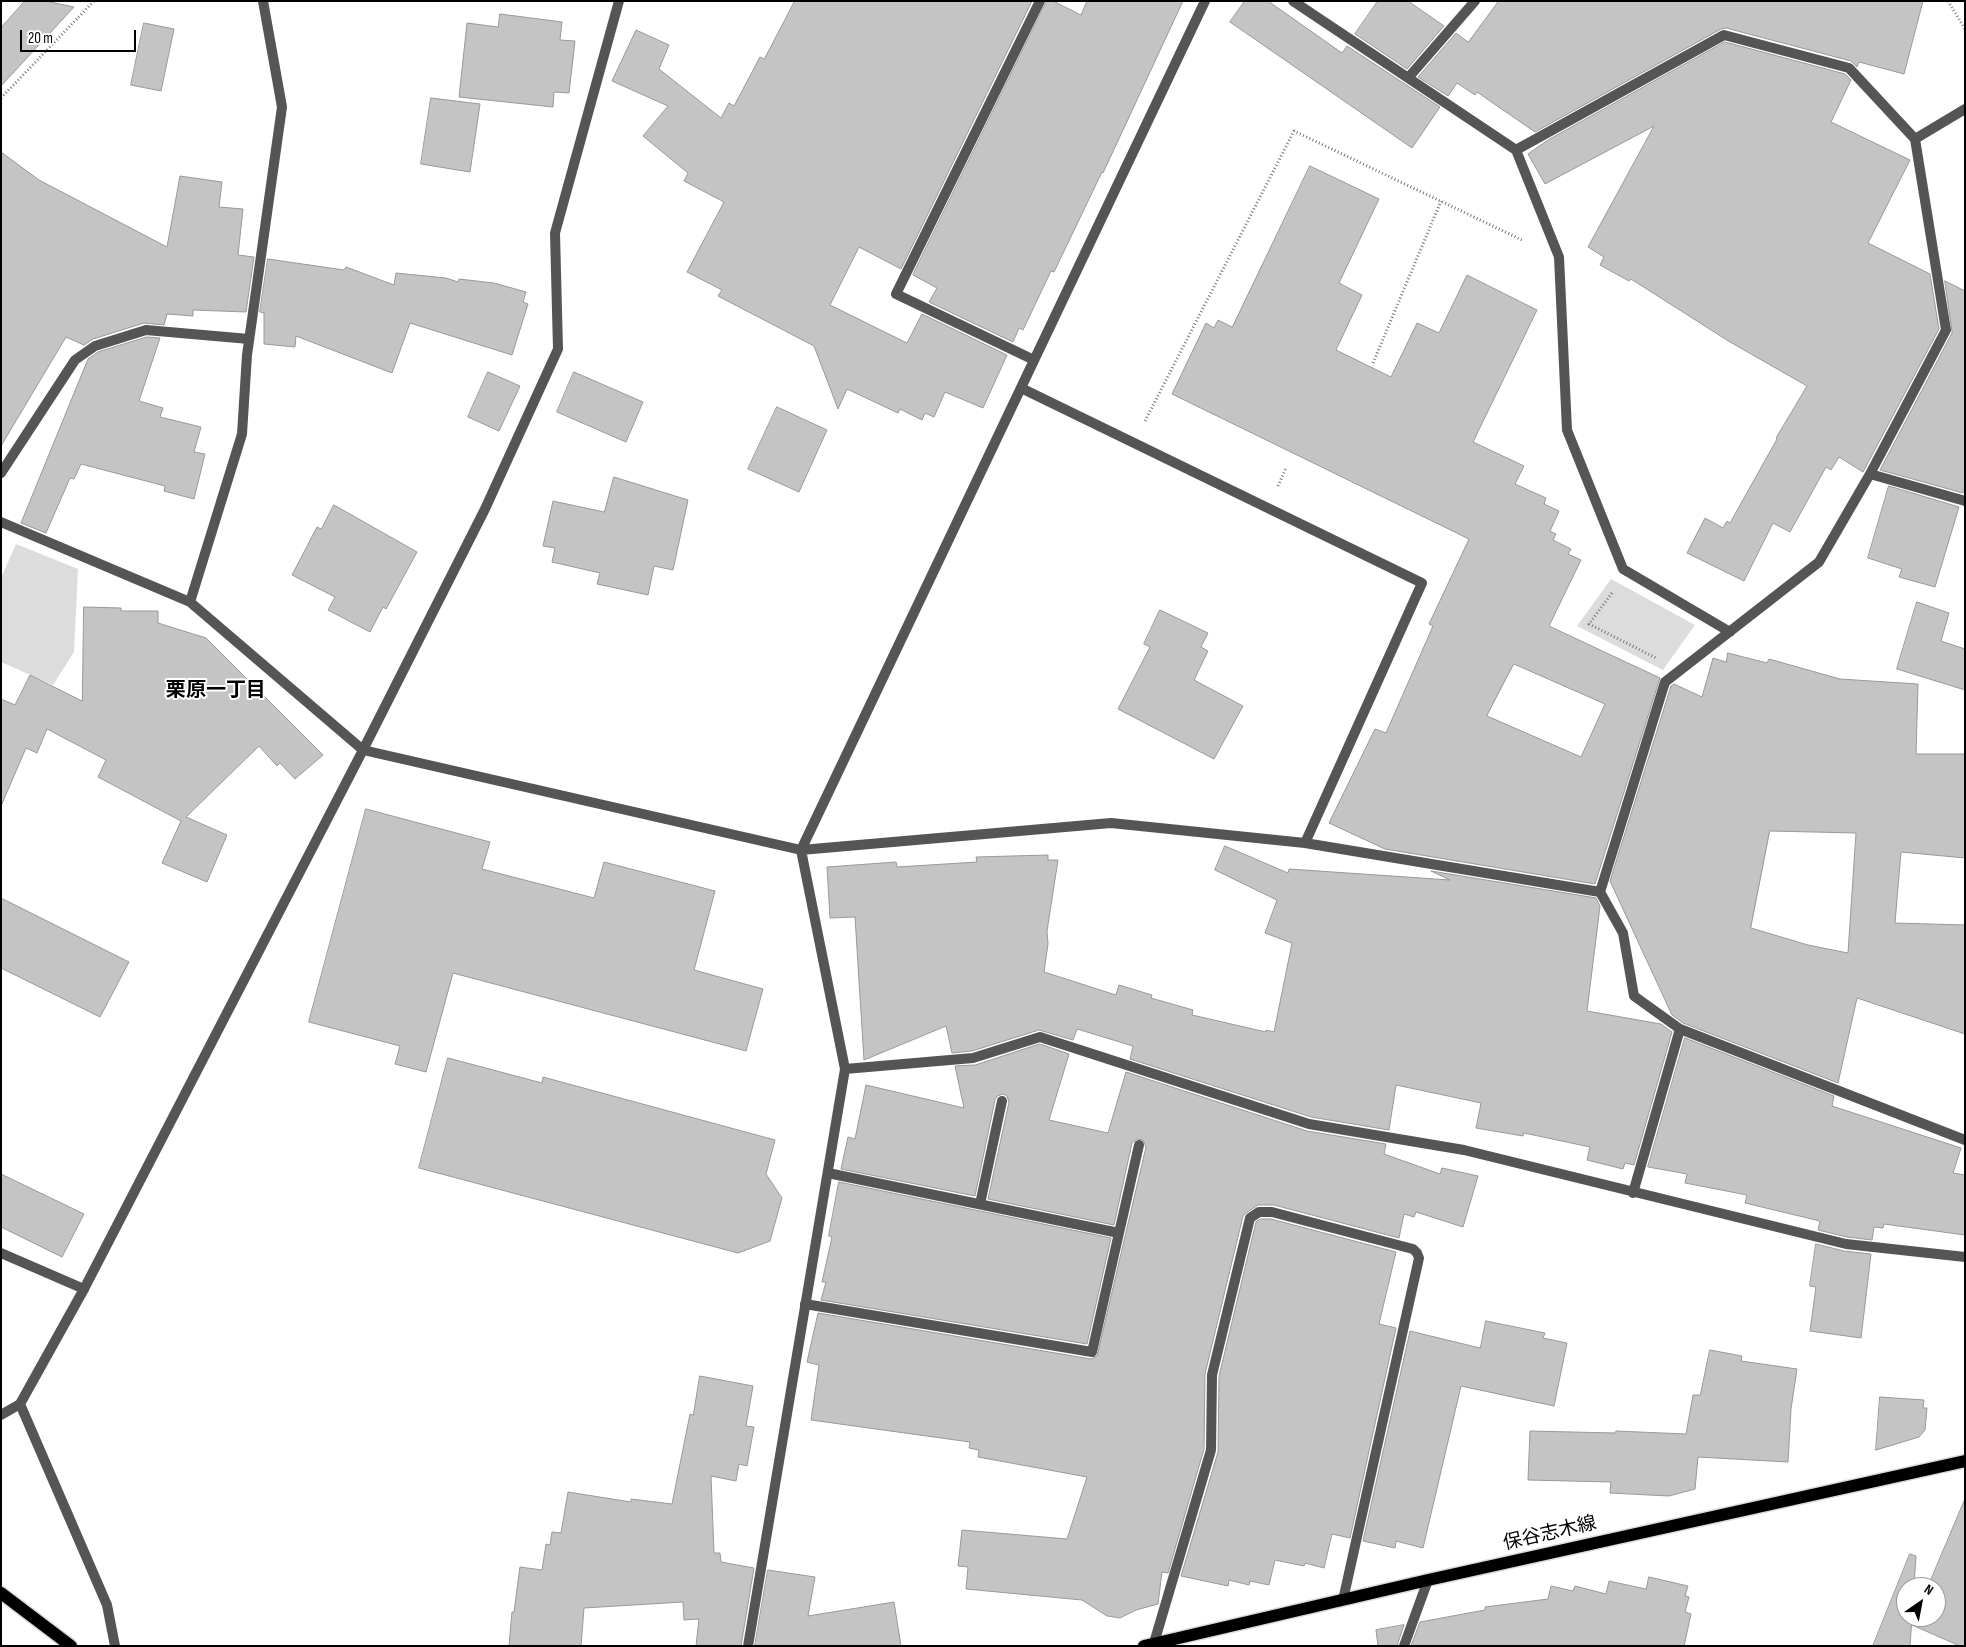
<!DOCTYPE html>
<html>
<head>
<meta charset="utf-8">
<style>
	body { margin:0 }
	#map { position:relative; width:1966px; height:1647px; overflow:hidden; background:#fff; font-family:"Sofia Sans Condensed",sans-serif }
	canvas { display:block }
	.frame { position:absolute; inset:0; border:2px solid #000; pointer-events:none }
	.north { position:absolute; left:1896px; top:1577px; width:50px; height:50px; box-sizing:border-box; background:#fff; border:1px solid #999; border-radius:50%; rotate:33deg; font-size:14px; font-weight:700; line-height:20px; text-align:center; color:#000 }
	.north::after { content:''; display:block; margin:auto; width:18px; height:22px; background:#000; clip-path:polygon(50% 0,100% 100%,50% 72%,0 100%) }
	.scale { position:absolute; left:20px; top:30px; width:116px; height:22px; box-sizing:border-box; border:2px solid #000; border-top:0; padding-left:6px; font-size:15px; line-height:18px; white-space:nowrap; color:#000; -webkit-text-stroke:4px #fff; paint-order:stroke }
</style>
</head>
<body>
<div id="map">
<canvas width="1966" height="1647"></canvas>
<div class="frame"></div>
<div class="north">N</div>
<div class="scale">20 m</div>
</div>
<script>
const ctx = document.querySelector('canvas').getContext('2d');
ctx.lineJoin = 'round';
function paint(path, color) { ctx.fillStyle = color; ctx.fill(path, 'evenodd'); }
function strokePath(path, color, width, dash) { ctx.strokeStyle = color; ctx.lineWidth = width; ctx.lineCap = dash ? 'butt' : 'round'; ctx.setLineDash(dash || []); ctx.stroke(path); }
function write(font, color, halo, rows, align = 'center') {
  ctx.font = font + ' "Sofia Sans Condensed","Noto Sans JP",sans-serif'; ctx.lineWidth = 4; ctx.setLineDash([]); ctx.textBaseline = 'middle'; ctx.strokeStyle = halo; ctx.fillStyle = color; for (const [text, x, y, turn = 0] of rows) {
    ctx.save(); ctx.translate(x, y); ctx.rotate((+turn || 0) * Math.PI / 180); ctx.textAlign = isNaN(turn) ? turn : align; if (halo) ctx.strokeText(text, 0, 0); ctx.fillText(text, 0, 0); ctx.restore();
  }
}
paint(new Path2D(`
	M16,544L78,569L74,652L53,685L1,662V578Z
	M1611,579L1695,625L1663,670L1577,626Z`), '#dcdcdc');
const building = new Path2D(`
	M25,1H45L74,7L1,86V28Z
	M795,1H1032L901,269L859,247L830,305L907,343L922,314L1007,355L983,408L945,392L934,417L925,413L922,420L900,409L898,413L847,389L838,409L814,346L718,296L722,290L687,272L724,202L684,181L688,173L643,136L668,106L612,81L636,30L669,45L659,69L721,118L729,103L734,106L760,57L764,59Z
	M1047,1H1053L1081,15L1087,1H1183L1103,173L1102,172L1054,272L1051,271L1023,330L1019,328L1013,342L929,302L937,288L913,275Z
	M1245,1H1268L1342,53L1347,46L1440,107L1412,148L1230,22Z
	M1378,1H1408L1444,26L1407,69L1355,34Z
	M1499,1H1923L1904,74L1859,62L1857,67L1851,61L1726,28L1721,29L1535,132L1477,92L1475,95L1457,83L1448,96L1418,77L1456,33L1468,42Z
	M500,14L562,22L560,40L575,41L569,93L554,92L553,107L459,97L467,23L498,27Z
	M144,23L174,29L161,91L131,85Z
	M1725,42L1845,74L1851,80L1831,122L1910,160L1868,243L1930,274L1939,329L1863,472L1839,457L1831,470L1826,467L1790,532L1773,523L1744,581L1687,553L1705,518L1723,528L1727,521L1730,523L1777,439L1776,438L1807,386L1730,342L1631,279L1629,281L1600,265L1604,257L1588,247L1654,126L1545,184L1528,154L1548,140Z
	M431,98L480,104L470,172L421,164Z
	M1,152L39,180L167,247L180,176L222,182L219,207L243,209L238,255L254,257L246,312L193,310V316L167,314L164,325L144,323L93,339L84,345L66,337L1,446Z
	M1310,166L1379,199L1339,283L1362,295L1336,350L1391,377L1417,323L1439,333L1467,275L1537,310L1473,442L1524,466L1515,484L1546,498L1544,504L1559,511L1550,531L1556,534L1553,540L1571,549L1568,554L1581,560L1549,626L1660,678L1595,884L1385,849L1329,823L1375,729L1386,733L1433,626L1429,624L1469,539L1172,394L1206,323L1214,328L1218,320L1232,327ZM1514,664L1605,704L1581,757L1487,716Z
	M268,259L344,270L346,267L394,285L396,273L446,278L458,282L459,279L494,283L526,292L523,302L528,304L512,355L410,323L392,373L296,336L295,347L264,344V313L260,312Z
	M1945,281L1965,291V488L1963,493L1880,470L1952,333Z
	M147,337L160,338L139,401L163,408L160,417L201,427L194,452L205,454L194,499L164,491L165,486L81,464L74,479L70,478L46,533L21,523L88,359L98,352Z
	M488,372L520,386L499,431L468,417Z
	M574,372L643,402L626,442L557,412Z
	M777,407L827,430L799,492L748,469Z
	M614,477L688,500L673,570L654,566L648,595L597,584L600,573L552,562L555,548L543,546L553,501L604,512Z
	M1889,486L1959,507L1935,587L1899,577L1902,569L1868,558Z
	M334,505L417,552L386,609L383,607L370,632L328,610L335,597L292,575L317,527L321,529Z
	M1917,602L1949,613L1941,641L1965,649V690L1897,669Z
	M84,607L121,608V611H158V623L206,638L323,755L295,779L280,763L277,766L259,746L186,817L227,835L207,882L162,863L181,821L98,777L106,760L47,729L37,753L26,748L1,806V699L15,705L30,675L82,701Z
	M1160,610L1208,633L1201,647L1208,651L1194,680L1243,706L1214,759L1118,709L1150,647L1144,644Z
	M1728,653L1767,663L1769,659L1840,679L1918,684L1916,754H1965V858L1901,852L1895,923L1965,925V1034L1857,998L1838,1083L1683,1023L1672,1015L1610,881L1671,686L1674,684L1702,697L1713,658L1726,662ZM1770,831L1856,833L1848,953L1808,945L1751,928Z
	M366,809L490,842L482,869L594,898L604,862L715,891L694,970L763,989L746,1051L453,973L426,1072L395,1064L400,1046L309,1022Z
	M1225,846L1288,873L1289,869L1450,880L1431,871L1596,898L1600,906L1587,1011L1661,1024L1672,1032L1634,1165L1625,1163L1623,1169L1587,1160L1590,1147L1524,1133L1523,1136L1476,1128L1481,1103L1396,1085L1389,1130L1311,1117L1130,1059L1133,1046L1077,1029L1073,1040L1039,1030L972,1051L952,1053L946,1026L864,1060L855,917L830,918L827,867L896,862L897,867L977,862L976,857L1048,855V860H1058L1047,931L1048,944L1044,972L1116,995L1119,985L1152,995L1151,998L1193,1010L1192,1015L1266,1032V1030L1274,1032L1292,943L1265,933L1277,900L1215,870Z
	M1,898L129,962L100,1017L1,968Z
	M1685,1038L1834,1096L1832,1106L1961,1148L1953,1173L1965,1175V1235L1884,1224L1883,1228L1874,1227L1872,1240L1847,1237L1818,1230L1820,1221L1745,1203L1747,1195L1685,1183L1687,1174L1648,1167Z
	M1040,1044L1069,1054L1049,1120L1108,1133L1126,1072L1307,1131L1386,1144L1384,1154L1440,1174L1442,1168L1478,1176L1463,1227L1416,1212L1414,1217L1404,1214L1399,1238L1274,1205H1258L1246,1213L1243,1216L1205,1374L1204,1449L1168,1573L1162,1572L1158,1604L1136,1610L1120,1618L1107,1616L1082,1600L966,1589L968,1567L958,1566L962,1530L1067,1539L1087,1477L978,1457L979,1450L969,1448L970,1442L811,1420L819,1365L807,1362L818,1313L1091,1359L1097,1356L1146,1147L1143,1140L1137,1139L1132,1143L1114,1225L988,1199L1009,1102L1007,1096L1003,1094L997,1096L995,1100L975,1196L841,1169L848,1137L855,1139L866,1085L964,1108L955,1066L975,1065Z
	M448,1058L542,1083L543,1077L775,1140L766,1174L782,1198L770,1241L738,1253L419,1168Z
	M1,1174L84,1214L62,1257L1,1227Z
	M839,1182L1111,1238L1087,1344L821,1300L826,1282H822L832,1237L829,1236Z
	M1261,1219H1271L1396,1252L1379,1324L1396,1328L1350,1538L1332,1534L1324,1568L1305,1563L1304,1566L1275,1560L1269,1585L1250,1581L1249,1585L1229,1580L1228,1586L1181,1576L1218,1452L1219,1376L1256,1222Z
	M1816,1244L1844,1251L1871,1254L1861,1338L1810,1331L1816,1287L1810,1286Z
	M1486,1321L1545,1333L1543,1338L1567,1343L1554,1406L1461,1386L1423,1548L1396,1541L1395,1548L1363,1541L1410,1331L1480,1348Z
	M1710,1350L1742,1356L1741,1361L1797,1369L1791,1409L1788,1462L1698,1457L1695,1489L1669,1496L1610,1493L1611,1482L1528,1480L1530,1431L1615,1433L1616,1431L1686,1434L1693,1395H1700Z
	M700,1376L753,1386L746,1426L754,1427L747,1466L739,1464L736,1481L711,1476L714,1553H720L721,1562L754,1568L741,1646H696L699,1619L684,1620L683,1602L584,1608L581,1646H509L512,1612H514L520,1567L542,1570L546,1544L550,1545L552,1532L561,1533L568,1492L631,1502V1499L672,1504L690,1414L693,1415Z
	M1880,1397L1924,1400L1923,1408H1927L1925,1430L1919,1437L1876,1450Z
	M1965,1499V1646H1960L1912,1625L1915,1617H1936V1587H1928Z
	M1910,1554L1916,1556L1914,1587H1906V1617H1912L1910,1646H1873Z
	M768,1570L815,1577L808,1616L894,1602L901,1646H755Z
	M1649,1577L1688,1586L1685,1596L1689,1597L1685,1612L1691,1614L1684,1646H1411L1420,1622L1485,1610V1607L1548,1599L1551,1586L1573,1591L1575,1586L1606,1594L1609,1581L1646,1589Z
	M1404,1625L1397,1646H1378L1376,1630Z`);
paint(building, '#c4c4c4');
strokePath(building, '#999', 1);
const primary = new Path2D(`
	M1,1593L71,1646
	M1144,1646L1428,1580L1965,1461`);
strokePath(primary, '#dbdbdb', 15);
strokePath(new Path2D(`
	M1948,1L1965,29
	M1,98L94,1
	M1373,363L1441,201
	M1145,421L1294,131L1524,241
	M1278,486L1286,468
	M1612,593L1589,624L1656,658`), '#777', 3, [1, 2.5]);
strokePath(new Path2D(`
	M1,473L75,360L95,346L146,330L249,339
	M980,1204L1002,1101
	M1119,1233L1139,1145
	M1,1253L84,1289
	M805,1304L1092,1352L1119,1233L828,1173
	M1154,1643L1211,1450L1212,1375L1250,1218L1259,1212H1272L1413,1249L1417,1253L1419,1258L1343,1600`), '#555', 10);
strokePath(new Path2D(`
	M619,1L555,233L558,349L485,509L363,750L801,850L1111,823L1305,843L1600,892L1623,933L1634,996L1680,1029L1633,1193
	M1293,1L1516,150L1559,257L1567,430L1623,569L1730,632
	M1408,78L1475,1
	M1915,139L1965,109
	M1516,150L1724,35L1849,68L1915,139L1946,330L1870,474L1819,562L1665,682L1600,892
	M1034,360L896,294L1040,1
	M1021,388L1422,583L1305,843
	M1870,474L1965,501
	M1,522L190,602L363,750L84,1289L20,1404L107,1605L115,1646
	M190,602L242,434L247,355L282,107L263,1
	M1680,1029L1965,1140
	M845,1069L973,1058L1040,1037L1309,1124L1464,1150L1846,1244L1965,1257
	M1,1415L20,1404
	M748,1646L845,1069L801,850L1205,1
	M1404,1646L1428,1580`), '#555', 10);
strokePath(primary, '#000', 12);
write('19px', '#000', '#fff', [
	["保谷志木線",1550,1534,-13]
]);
write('bold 20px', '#000', '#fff', [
	["栗原一丁目",216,691]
]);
</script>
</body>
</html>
